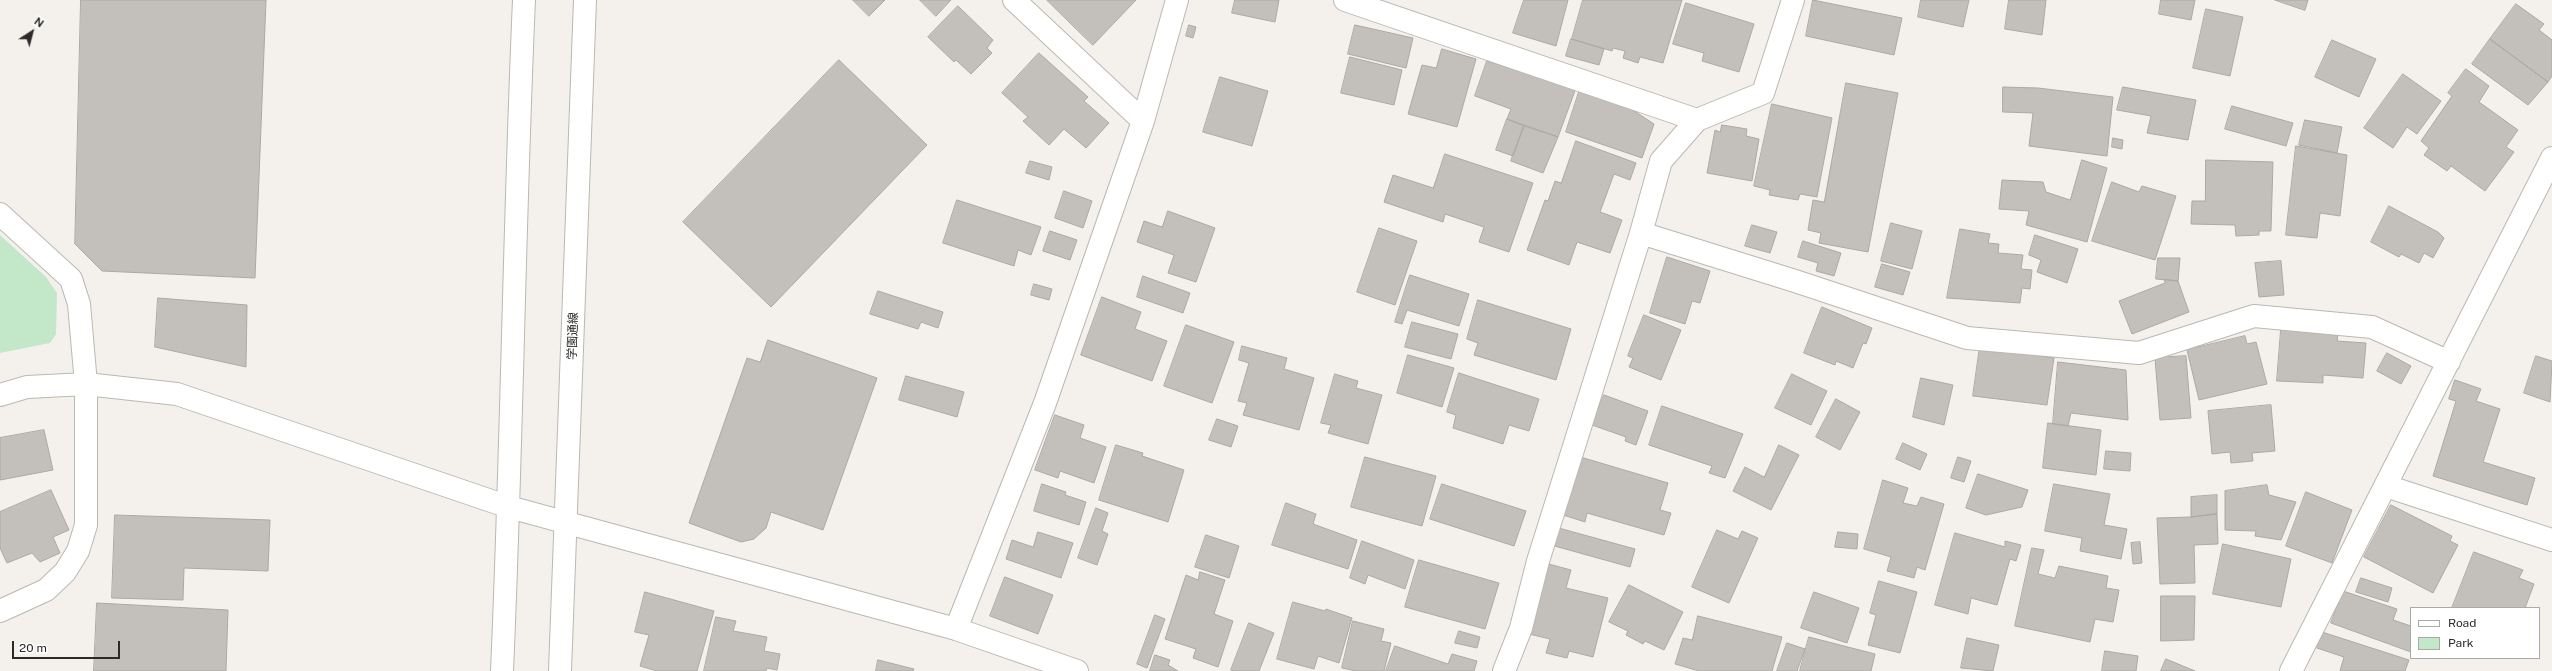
<!DOCTYPE html>
<html>
<head>
<meta charset="utf-8">
<style>
	body { margin:0 }
	#map { position:relative; width:2552px; height:671px; overflow:hidden; background:#f4f1ec; font-family:"Public Sans",sans-serif }
	canvas { display:block }
	.legend { position:absolute; left:2410px; top:607px; width:130px; height:52px; box-sizing:border-box; background:#fff; border:1px solid #aaaaa9; margin:0; padding:5px 7px; list-style:none; font-size:12px; color:#2b2a28 }
	.legend li { display:flex; align-items:center; gap:8px; height:20px }
	.legend b { width:20px; border:1px solid #aaaaa9 }
	.north { position:absolute; left:12px; top:12px; width:40px; height:40px; -webkit-text-stroke:3px #fff; paint-order:stroke; rotate:36deg; font-size:11px; font-weight:700; line-height:16px; text-align:center; color:#2b2a28 }
	.north::after { content:''; display:block; margin:auto; width:14px; height:18px; background:#2b2a28; clip-path:polygon(50% 0,100% 100%,50% 72%,0 100%) }
	.scale { position:absolute; left:12px; top:641px; width:108px; height:18px; box-sizing:border-box; border:2px solid #2b2a28; border-top:0; padding-left:5px; font-size:12px; line-height:14px; white-space:nowrap; color:#2b2a28; -webkit-text-stroke:3px #fff; paint-order:stroke }
</style>
</head>
<body>
<div id="map">
<canvas width="2552" height="671"></canvas>
<ul class="legend">
<li><b style="height:5px;background:#fff"></b>Road</li>
<li><b style="height:11px;background:#c2e7c9"></b>Park</li>
</ul>
<div class="north">N</div>
<div class="scale">20 m</div>
</div>
<script>
const ctx = document.querySelector('canvas').getContext('2d');
ctx.lineJoin = 'round';
function paint(path, color) { ctx.fillStyle = color; ctx.fill(path, 'evenodd'); }
function strokePath(path, color, width, dash) { ctx.strokeStyle = color; ctx.lineWidth = width; ctx.lineCap = dash ? 'butt' : 'round'; ctx.setLineDash(dash || []); ctx.stroke(path); }
function write(font, color, halo, rows, align = 'center') {
  ctx.font = font + ' "Public Sans","Noto Sans JP",sans-serif'; ctx.lineWidth = 3.5; ctx.setLineDash([]); ctx.textBaseline = 'middle'; ctx.strokeStyle = halo; ctx.fillStyle = color; for (const [text, x, y, turn = 0] of rows) {
    ctx.save(); ctx.translate(x, y); ctx.rotate((+turn || 0) * Math.PI / 180); ctx.textAlign = isNaN(turn) ? turn : align; if (halo) ctx.strokeText(text, 0, 0); ctx.fillText(text, 0, 0); ctx.restore();
  }
}
paint(new Path2D(`
	M0,235L46,277L57,293L56,334L50,343L0,353Z`), '#c2e7c9');
const building = new Path2D(`
	M81,0H266L255,278L102,271L75,244Z
	M853,0H885L869,16Z
	M920,0H951L936,16Z
	M1047,0H1136L1093,45Z
	M1235,0H1279L1275,22L1232,13Z
	M1524,0H1568L1556,46L1513,33Z
	M1583,0H1682L1663,63L1640,57L1638,63L1623,58L1625,51L1613,48L1612,51L1572,39Z
	M1813,0L1902,18L1894,55L1806,36Z
	M1921,0H1969L1963,27L1918,17Z
	M2009,0H2046L2042,35L2005,29Z
	M2161,0H2195L2191,20L2159,14Z
	M2275,0H2308L2305,10Z
	M1686,3L1754,24L1739,72L1702,61L1704,53L1673,44Z
	M2516,4L2544,24L2539,30L2552,40V76L2548,82L2490,39Z
	M958,6L993,40L987,48L992,53L971,74L956,60L954,62L928,37Z
	M2206,9L2243,17L2230,76L2193,68Z
	M1189,25L1196,27L1193,38L1186,36Z
	M1355,25L1413,38L1406,68L1348,54Z
	M1571,39L1604,49L1599,65L1566,56Z
	M2490,39L2548,82L2528,105L2472,64Z
	M2332,40L2376,59L2359,97L2315,77Z
	M1442,49L1476,59L1457,127L1408,114L1422,65L1436,68Z
	M1039,53L1088,97L1084,101L1109,123L1086,148L1064,129L1049,145L1023,121L1028,117L1002,93Z
	M1350,57L1402,70L1394,105L1341,93Z
	M839,60L927,145L771,307L683,222Z
	M1487,61L1576,88L1558,137L1507,119L1511,109L1475,96Z
	M2466,69L2489,86L2479,102L2518,130L2506,147L2514,152L2485,191L2451,166L2447,171L2424,155L2429,148L2421,141L2452,96L2448,93Z
	M2403,74L2441,101L2417,134L2407,127L2393,148L2364,128Z
	M1220,77L1268,91L1252,146L1203,132Z
	M1846,83L1898,93L1868,252L1819,243L1821,233L1808,230L1813,200L1824,202Z
	M2003,87L2038,88L2113,97L2107,156L2029,146L2033,113L2003,112Z
	M2123,87L2196,100L2188,140L2147,133L2151,116L2117,110Z
	M1580,89L1622,103L1654,124L1642,158L1566,132Z
	M1772,104L1832,118L1817,197L1800,194L1798,200L1769,195L1770,190L1754,186Z
	M2232,106L2293,123L2286,146L2225,129Z
	M1507,119L1524,126L1513,156L1496,150Z
	M2305,120L2342,127L2337,153L2299,145Z
	M1722,125L1747,129L1746,136L1759,139L1752,181L1707,173L1715,130L1720,132Z
	M1524,126L1558,137L1543,173L1511,161Z
	M2113,138L2123,140L2122,149L2112,147Z
	M1576,141L1636,163L1630,180L1614,174L1600,212L1622,220L1610,253L1577,242L1569,265L1527,250L1545,200L1548,201L1555,181L1561,183Z
	M2296,146L2347,155L2340,216L2320,213L2317,238L2286,235Z
	M1445,154L1533,183L1509,252L1479,242L1484,227L1445,214L1443,222L1384,202L1393,175L1433,188Z
	M2082,160L2107,168L2087,242L2026,225L2029,211L1999,209L2002,180L2043,182L2046,192L2070,200Z
	M2206,160L2273,162L2271,231H2259V235L2236,236L2235,225L2191,224L2192,201H2205Z
	M1030,161L1052,167L1049,180L1026,173Z
	M2112,182L2139,192L2142,186L2176,196L2155,260L2092,241Z
	M1064,191L1092,201L1083,228L1055,218Z
	M957,200L1041,227L1031,255L1018,250L1014,266L943,243Z
	M2389,206L2438,232L2444,238L2433,258L2424,253L2419,263L2401,254L2399,257L2371,242Z
	M1168,211L1215,228L1196,282L1168,273L1174,255L1137,242L1144,221L1162,227Z
	M1891,223L1922,231L1912,269L1881,261Z
	M1752,225L1777,232L1770,253L1745,246Z
	M1379,228L1417,241L1395,305L1357,292Z
	M1960,229L1990,234L1988,243L1999,244L1998,253L2023,255L2021,269L2032,270L2030,289L2022,288L2020,303L1947,298Z
	M1050,231L1077,240L1070,260L1043,251Z
	M2035,235L2078,249L2067,283L2037,272L2041,260L2029,255Z
	M1803,241L1841,253L1834,276L1816,271L1818,263L1798,257Z
	M1667,257L1710,271L1700,303L1692,301L1685,324L1650,313Z
	M2158,258H2180L2178,281L2156,279Z
	M2281,261L2284,295L2259,297L2255,263Z
	M1882,264L1910,272L1903,295L1875,287Z
	M1410,275L1469,294L1459,326L1407,310L1402,324L1395,322Z
	M1143,276L1190,293L1183,313L1137,297Z
	M2164,279L2178,281L2189,312L2132,334L2119,301L2165,283Z
	M1034,284L1052,289L1049,300L1031,295Z
	M878,291L943,312L938,328L921,322L918,329L870,314Z
	M1102,297L1141,312L1135,329L1167,341L1152,381L1081,355Z
	M158,298L247,305L246,367L155,347Z
	M1478,300L1571,329L1556,380L1474,355L1478,343L1467,339Z
	M1822,307L1872,328L1866,344L1863,343L1853,368L1836,361L1835,365L1804,353Z
	M1644,315L1681,330L1661,380L1629,367L1633,358L1628,356Z
	M1412,322L1458,334L1451,359L1405,347Z
	M1186,325L1234,342L1212,403L1164,386Z
	M2281,330L2338,333L2337,341L2366,343L2363,378L2323,375V383L2277,381Z
	M2245,336L2247,344L2256,342L2267,384L2199,400L2187,350Z
	M768,340L877,378L823,530L771,512L766,528L754,539L741,542L689,523L747,358L760,362Z
	M1242,346L1287,358L1284,369L1314,378L1299,430L1243,415L1247,403L1238,401L1249,363L1239,360Z
	M1980,346L2054,358L2047,405L1973,396Z
	M2387,353L2411,366L2401,384L2377,371Z
	M1408,355L1454,368L1442,407L1397,393Z
	M2186,356L2191,418L2160,420L2155,358Z
	M2536,356L2552,361L2550,402L2524,393Z
	M2058,362L2126,370L2128,420L2071,413L2068,426L2053,424Z
	M1459,373L1539,399L1529,431L1509,425L1503,444L1453,428L1456,415L1447,412Z
	M1335,374L1358,381L1356,388L1382,395L1368,444L1328,433L1331,425L1321,423Z
	M1792,374L1827,391L1811,425L1775,408Z
	M906,376L964,392L957,417L899,400Z
	M1921,378L1953,385L1944,425L1913,417Z
	M2455,380L2481,389L2476,401L2500,409L2483,462L2535,478L2527,505L2433,476L2456,401L2449,399Z
	M1604,395L1648,411L1636,445L1625,441L1626,437L1592,425Z
	M1836,399L1860,412L1840,450L1816,437Z
	M2271,405L2275,451L2252,453L2253,461L2231,463L2230,452L2212,454L2208,411Z
	M1662,406L1743,434L1725,478L1709,473L1712,466L1649,445Z
	M1055,415L1084,425L1080,438L1106,447L1094,483L1060,471L1058,478L1035,470Z
	M1217,419L1238,426L1231,447L1209,440Z
	M2048,423L2101,430L2096,475L2043,468Z
	M44,430L53,470L0,480V438Z
	M1903,443L1927,454L1920,470L1896,459Z
	M1116,445L1143,453L1142,456L1184,470L1168,522L1099,500Z
	M1779,445L1799,455L1771,510L1733,491L1745,467L1764,477Z
	M2106,451L2131,453L2130,471L2104,469Z
	M1577,456L1668,483L1660,510L1671,513L1664,535L1587,513L1585,522L1560,514Z
	M1365,457L1436,476L1422,526L1351,507Z
	M1958,457L1971,461L1964,482L1951,478Z
	M1978,474L2028,490L2022,507L1986,515L1966,508Z
	M1883,480L1908,488L1903,503L1917,506L1921,497L1944,504L1925,570L1917,567L1914,578L1887,571L1891,557L1864,549Z
	M1042,484L1066,492L1065,495L1086,502L1079,525L1034,511Z
	M1442,484L1526,511L1514,546L1430,519Z
	M2054,484L2110,494L2104,525L2127,529L2121,559L2080,551L2082,538L2045,531Z
	M2267,485L2269,495L2296,502L2281,540L2255,536L2256,531L2225,530V491Z
	M51,490L69,530L53,537L60,553L40,562L32,553L7,563L0,548V512Z
	M2306,492L2352,510L2332,563L2286,546Z
	M2217,495V514L2191,517V497Z
	M1286,503L1316,514L1313,524L1357,540L1348,569L1272,545Z
	M2391,505L2452,536L2450,541L2458,545L2433,593L2364,557Z
	M1096,508L1108,513L1102,531L1108,534L1097,565L1078,558Z
	M2217,514L2218,544L2194,545L2195,583L2160,584L2157,518L2191,517Z
	M115,515L270,520L268,571L184,568L183,600L112,598Z
	M1555,527L1635,549L1630,567L1551,545Z
	M1717,530L1738,539L1742,531L1758,538L1729,603L1692,587Z
	M1038,532L1073,543L1061,578L1006,559L1012,540L1033,547Z
	M1838,532L1858,534L1857,549L1835,547Z
	M1955,533L2005,547V541L2021,545L2016,561L2010,559L1997,605L1971,598L1968,614L1935,605Z
	M1206,535L1239,546L1229,578L1195,567Z
	M1362,541L1414,560L1405,589L1368,575L1365,584L1350,578Z
	M2140,542L2142,563L2133,564L2131,543Z
	M2223,544L2291,559L2281,607L2213,594Z
	M2032,548L2044,550L2038,574L2055,578L2059,566L2108,576L2106,588L2119,590L2113,622L2095,619L2090,642L2015,626Z
	M2474,552L2523,570L2519,578L2534,584L2525,608H2452Z
	M1419,560L1499,583L1485,629L1405,607Z
	M1545,563L1571,570L1566,588L1608,598L1593,657L1569,651L1567,658L1546,653L1550,639L1529,634Z
	M1200,572L1225,580L1214,614L1233,621L1218,667L1193,658L1196,649L1165,639L1186,575L1198,580Z
	M1005,577L1053,595L1038,634L990,616Z
	M2361,578L2392,588L2388,602L2356,592Z
	M1879,581L1917,592L1900,653L1868,645L1876,615L1870,613Z
	M1629,585L1683,612L1664,650L1645,641L1643,644L1626,635L1628,631L1609,622Z
	M2343,591L2397,609L2393,620L2411,626V652L2331,623Z
	M645,592L714,611L697,671H657L640,666L649,635L635,632Z
	M1814,592L1859,608L1847,643L1801,628Z
	M2161,596H2195L2194,640L2161,641Z
	M1293,602L1325,611L1326,609L1352,618L1339,663L1318,656L1314,669L1277,659Z
	M97,603L228,610L226,671H94Z
	M1155,615L1165,619L1147,668L1137,664Z
	M1698,616L1782,637L1772,671H1699L1675,664L1683,638L1692,640Z
	M716,617L736,621L733,631L767,637L764,651L780,654L777,670L767,668L766,671H704Z
	M1353,621L1384,629L1381,641L1391,643L1384,671H1356L1342,668Z
	M1249,623L1274,633L1259,671H1234L1231,670Z
	M1459,631L1480,637L1477,648L1455,643Z
	M2322,632L2409,660L2405,671H2340L2344,657L2317,648Z
	M1809,637L1875,654L1871,671H1800Z
	M1967,638L1999,645L1993,671L1961,668Z
	M1787,643L1805,649L1797,671H1777Z
	M1395,646L1448,664L1452,654L1477,661L1474,671H1386Z
	M2105,651L2138,656L2136,671H2102Z
	M1155,655L1170,660L1168,665L1178,671H1150Z
	M2166,659L2195,671H2161Z
	M878,660L914,669L913,671H876Z`);
paint(building, '#c3bfbb');
strokePath(building, '#aca9a5', 1);
const minor = new Path2D(`
	M1014,0L1143,121
	M1345,0L1697,120
	M0,214L71,279L79,304L86,384V525L78,551L65,572L46,590L0,611
	M1641,233L1661,161L1697,120L1763,93L1793,0
	M0,395L27,387L86,384L177,394L509,507L956,629L1077,671
	M2386,486L2552,540
	M956,629L1045,403L1143,121L1177,0
	M502,671C512,447 514,224 524,0
	M560,671L585,0
	M1504,671L1521,628L1538,561L1641,233L1795,281L1967,338L2139,353L2254,316L2372,327L2449,362
	M2291,671L2552,158`);
strokePath(minor, '#bbb8b3', 24);
strokePath(minor, '#fff', 22);
write('12px', '#2b2a28', '#fff', [
	["学園通線",573,336,-88]
]);
</script>
</body>
</html>
